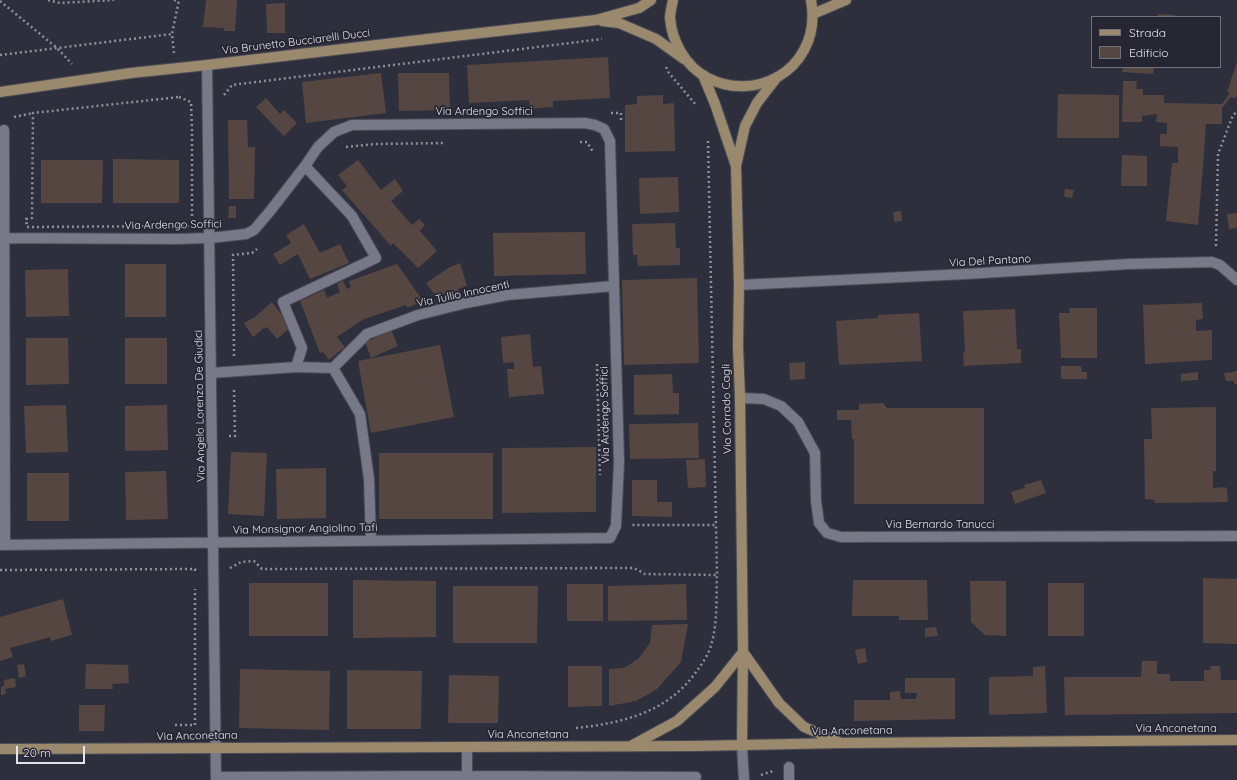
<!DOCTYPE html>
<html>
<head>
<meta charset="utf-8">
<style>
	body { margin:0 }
	#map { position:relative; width:1237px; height:780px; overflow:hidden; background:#2e2f3c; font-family:Quicksand,sans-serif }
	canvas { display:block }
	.legend { position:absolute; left:1091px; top:16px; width:130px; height:52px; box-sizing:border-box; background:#252632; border:1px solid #70717c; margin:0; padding:5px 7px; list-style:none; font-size:12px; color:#e1e2ea }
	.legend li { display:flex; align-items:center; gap:8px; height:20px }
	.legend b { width:20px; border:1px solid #70717c }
	.scale { position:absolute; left:16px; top:746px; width:69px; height:18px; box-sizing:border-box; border:2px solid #e1e2ea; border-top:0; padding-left:5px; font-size:12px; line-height:14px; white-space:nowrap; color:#e1e2ea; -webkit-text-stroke:3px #252632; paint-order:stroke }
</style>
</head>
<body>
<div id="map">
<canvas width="1237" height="780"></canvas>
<ul class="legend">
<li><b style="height:5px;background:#9a896c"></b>Strada</li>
<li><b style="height:11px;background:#554642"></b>Edificio</li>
</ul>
<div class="scale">20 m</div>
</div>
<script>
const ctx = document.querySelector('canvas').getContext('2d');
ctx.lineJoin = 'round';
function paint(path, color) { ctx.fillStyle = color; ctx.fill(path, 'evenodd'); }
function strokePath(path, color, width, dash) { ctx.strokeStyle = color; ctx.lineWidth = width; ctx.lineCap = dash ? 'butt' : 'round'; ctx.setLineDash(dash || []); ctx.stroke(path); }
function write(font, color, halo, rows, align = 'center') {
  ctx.font = font + ' Quicksand,sans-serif'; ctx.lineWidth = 3.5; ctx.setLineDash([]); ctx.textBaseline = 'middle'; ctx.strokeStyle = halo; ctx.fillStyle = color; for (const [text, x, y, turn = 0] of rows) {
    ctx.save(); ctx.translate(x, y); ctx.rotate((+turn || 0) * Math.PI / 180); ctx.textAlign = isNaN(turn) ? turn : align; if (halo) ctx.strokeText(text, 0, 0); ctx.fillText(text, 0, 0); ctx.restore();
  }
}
paint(new Path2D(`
	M206,0H237L235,31H224V28L203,27Z
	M285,3V33H267L266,4Z
	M1158,14L1175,15V17H1158Z
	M608,57L610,98L553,101V107L530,109L529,100L469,103L467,65Z
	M1237,62V96L1235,99L1231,97L1222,108V124H1206L1203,166L1198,225L1166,221L1172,163H1178V147L1160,146V134H1167V123L1156,122L1157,114L1142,116V122H1122L1123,81H1137L1136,89H1143V95H1164V103L1222,104L1230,93L1227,92Z
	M1123,67H1154L1153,74L1122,72Z
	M381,73L386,113L306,123L302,82Z
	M398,73H449L450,110L399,111Z
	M1058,94L1119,95V138H1057Z
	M663,95V104L674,103L675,151L625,152V105L637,104V96Z
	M266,98L280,114L284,110L297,123L284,136L256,107Z
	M228,120H247L248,147H255L254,199H229Z
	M1122,155L1147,156V186H1121Z
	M113,159L179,160V203H113Z
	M41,160H103L102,203H41Z
	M358,160L381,190L395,179L403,191L391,201L412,225L419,219L425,225L420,231L437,251L418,268L393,243L391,246L342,190L347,186L338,175Z
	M678,177L679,212L640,214L639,178Z
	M1065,189L1074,190L1072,198L1064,197Z
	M229,206H236V218H228Z
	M901,211L902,221L894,222L893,212Z
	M1237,213V228L1229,229L1227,214Z
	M675,223L676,248H680V265L638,266L637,255H633L632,224Z
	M304,224L320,253L340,244L349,263L310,279L298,254L280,265L273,254L291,243L286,235Z
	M585,232L586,274L494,276L493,233Z
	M460,263L467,286L458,289L461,297L438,299L426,283L450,267Z
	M125,264H166V317H125Z
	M397,264L423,301L407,308L406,305L364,319L337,337L345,347L329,360L323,352L320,353L300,301L324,290L327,298L340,292L337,284L343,281L347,289L351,287L349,281Z
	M68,269L69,316L26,317L25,270Z
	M697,278L699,363L624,365L622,280Z
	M272,302L291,327L277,339L267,327L264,329V328L253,337L244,323L255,317Z
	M1202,303L1203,319L1196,320V331L1212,330V360L1145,364L1143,305Z
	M1069,308H1097V358H1061L1059,313H1070Z
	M1015,309L1017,349H1021V363L964,366L963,351L965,352L963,311Z
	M919,313L922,361L839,365L836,321L878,318V315Z
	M391,329L398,346L371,358L365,342L375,338L374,335Z
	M530,334L533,367L541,366L544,394L509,397L507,369H514V362L503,363L501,337Z
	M26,338H68L69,384L26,385Z
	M125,338H167V384H125Z
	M440,345L454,417L371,433L358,361Z
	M805,362V379L790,380L789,363Z
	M1061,366H1081L1082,372H1087V379H1061Z
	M1234,371H1237V384H1234V381H1226L1224,373L1234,372Z
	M1198,372V380L1181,381V374Z
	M672,374L673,393H679V414L635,415V414H634V375Z
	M883,403L887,408H984V504H854V439H852L851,420H837V410H859V404Z
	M66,405L68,452L26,453L24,406Z
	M167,405L168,450L125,451V406Z
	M1216,407V471H1213V488L1225,487L1227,489L1228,502L1155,503V500L1145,499L1144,439H1152L1151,408Z
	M698,423L699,458L630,459L629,424Z
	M596,447V512L502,513V448Z
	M231,452L267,453L264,516L228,514Z
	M379,453H493V519H379Z
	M705,459L706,487L688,488L686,460Z
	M326,468V518L277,519L276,469Z
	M166,471L168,519L126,520L125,472Z
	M27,473H69V521H27Z
	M632,480H657V502H672V517L632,516Z
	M1041,480L1046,493L1015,504L1011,492L1025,488L1024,485Z
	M1203,578L1237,579V644L1203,643Z
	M353,580L436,581V637L353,638Z
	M853,580H927L928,620H899V616H852Z
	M970,581H1006V636L985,635L971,622Z
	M249,583H328V636H249Z
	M1048,583H1084V636H1048Z
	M567,584H603V621H567Z
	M686,584L687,620L608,621V586Z
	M453,586H538L537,643H453Z
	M63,599L72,635L51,641L50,637L10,648L13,657L0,661V617Z
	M688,624L681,662L657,689L636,701L609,706V669L624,668L638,659L650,643L652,625Z
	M936,627L938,636L925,637V628Z
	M865,648L867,662L858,664L855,650Z
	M1142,661H1157V674H1170V681H1204V670H1210L1211,666H1220L1221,680H1237V713L1065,715L1064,677H1141Z
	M24,664L26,676L19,678L17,665Z
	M86,664L128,665L129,683L112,684L113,689H85Z
	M568,666H602V706L568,707Z
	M1045,666L1047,713L989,715V677L1033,676V667Z
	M240,669L330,671L329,730L239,728Z
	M347,670L422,671L421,729H347Z
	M449,675L499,676L498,723H448Z
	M15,678L16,687L5,689L6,694L1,695V687L4,686V680Z
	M905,678H955V719L854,721V700H890V692L900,691L901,699H916L917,693H905Z
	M79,705H105L104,731H79Z`), '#554642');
const service = new Path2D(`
	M467,776L696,777
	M216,777L467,776V747
	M789,780V767`);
const minor = new Path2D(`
	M207,65L216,780
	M4,130L5,545
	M0,238L177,239L210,238L246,234L254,230L271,210L305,166L318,147L334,132L352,125L585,123L595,125L604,129L610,141L619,462L616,526L610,538L0,545
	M739,285L966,274L1129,264L1212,262L1220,265L1237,280
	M296,367L302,348L283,302L376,258L352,216L305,166
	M211,373L296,367L333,368
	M740,398L764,399L781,406L798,422L815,453L816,501L819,523L827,533L841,537L1237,536
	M371,540L369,479L360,414L333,368L367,334L418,315L466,303L507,295L614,286`);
const tertiary = new Path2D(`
	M742,746L744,780`);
const secondary = new Path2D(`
	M673,0C672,6 670,12 670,18C671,31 675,42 681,52C708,99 779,97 804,50C813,34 814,17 811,0
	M813,14L846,0
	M602,21L619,23L656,39L684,59
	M703,75L715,104L736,166
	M0,92L131,73L207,65L445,37L596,20L639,8L651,0
	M743,652L779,703L804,727L837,741
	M631,746L677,721L715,687L743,652
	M742,746L743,652L740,398L738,346L739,285L736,166L745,126L757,103L777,77
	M0,749L696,746L840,743L1237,740`);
strokePath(service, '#4c4c57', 12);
strokePath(minor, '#4c4c57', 12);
strokePath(tertiary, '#4c4c57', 12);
strokePath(secondary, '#4c4c57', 12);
strokePath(new Path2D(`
	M48,0L60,3L114,0
	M174,0L178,1
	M0,1L57,48L72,64
	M174,53L172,34L179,0
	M0,55L172,34
	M666,67L669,73L696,105
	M224,95L232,85L602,39
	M179,97L191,102L192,130V226L27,227L26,219L32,218L33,113Z
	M611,113H621V122
	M14,117L33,113
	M708,141L716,525
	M580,142H587L593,152
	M346,147L375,144L445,143
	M1216,246L1218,154L1233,115L1237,112
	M234,356L233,255L252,253L257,249
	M597,364L600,475
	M229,436H235L234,387
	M230,568L241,562L254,561L262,569L634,568L645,574L717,575L716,525H632
	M0,570L195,569V572
	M175,725H195V589
	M576,728C623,723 668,712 696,672C702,664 709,654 711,645C718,623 716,597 717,575
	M761,775L773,771`), '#8f909a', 2.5, [2, 3]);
strokePath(service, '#787988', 10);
strokePath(minor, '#787988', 10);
strokePath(tertiary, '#787988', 10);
strokePath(secondary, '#9a896c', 10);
write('11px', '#e1e2ea', '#252632', [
	["Via Brunetto Bucciarelli Ducci",296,42,-7],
	["Via Ardengo Soffici",484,112],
	["Via Ardengo Soffici",173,225,-1],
	["Via Del Pantano",990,261,-3],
	["Via Tullio Innocenti",463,294,-12],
	["Via Angelo Lorenzo De Giudici",200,406,-91],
	["Via Corrado Cagli",727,409,-91],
	["Via Ardengo Soffici",605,415,-91],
	["Via Bernardo Tanucci",940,525],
	["Via Monsignor Angiolino Tafi",305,529,-1],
	["Via Anconetana",1176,729],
	["Via Anconetana",852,731,-1],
	["Via Anconetana",528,735],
	["Via Anconetana",197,736,-1]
]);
</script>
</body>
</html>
